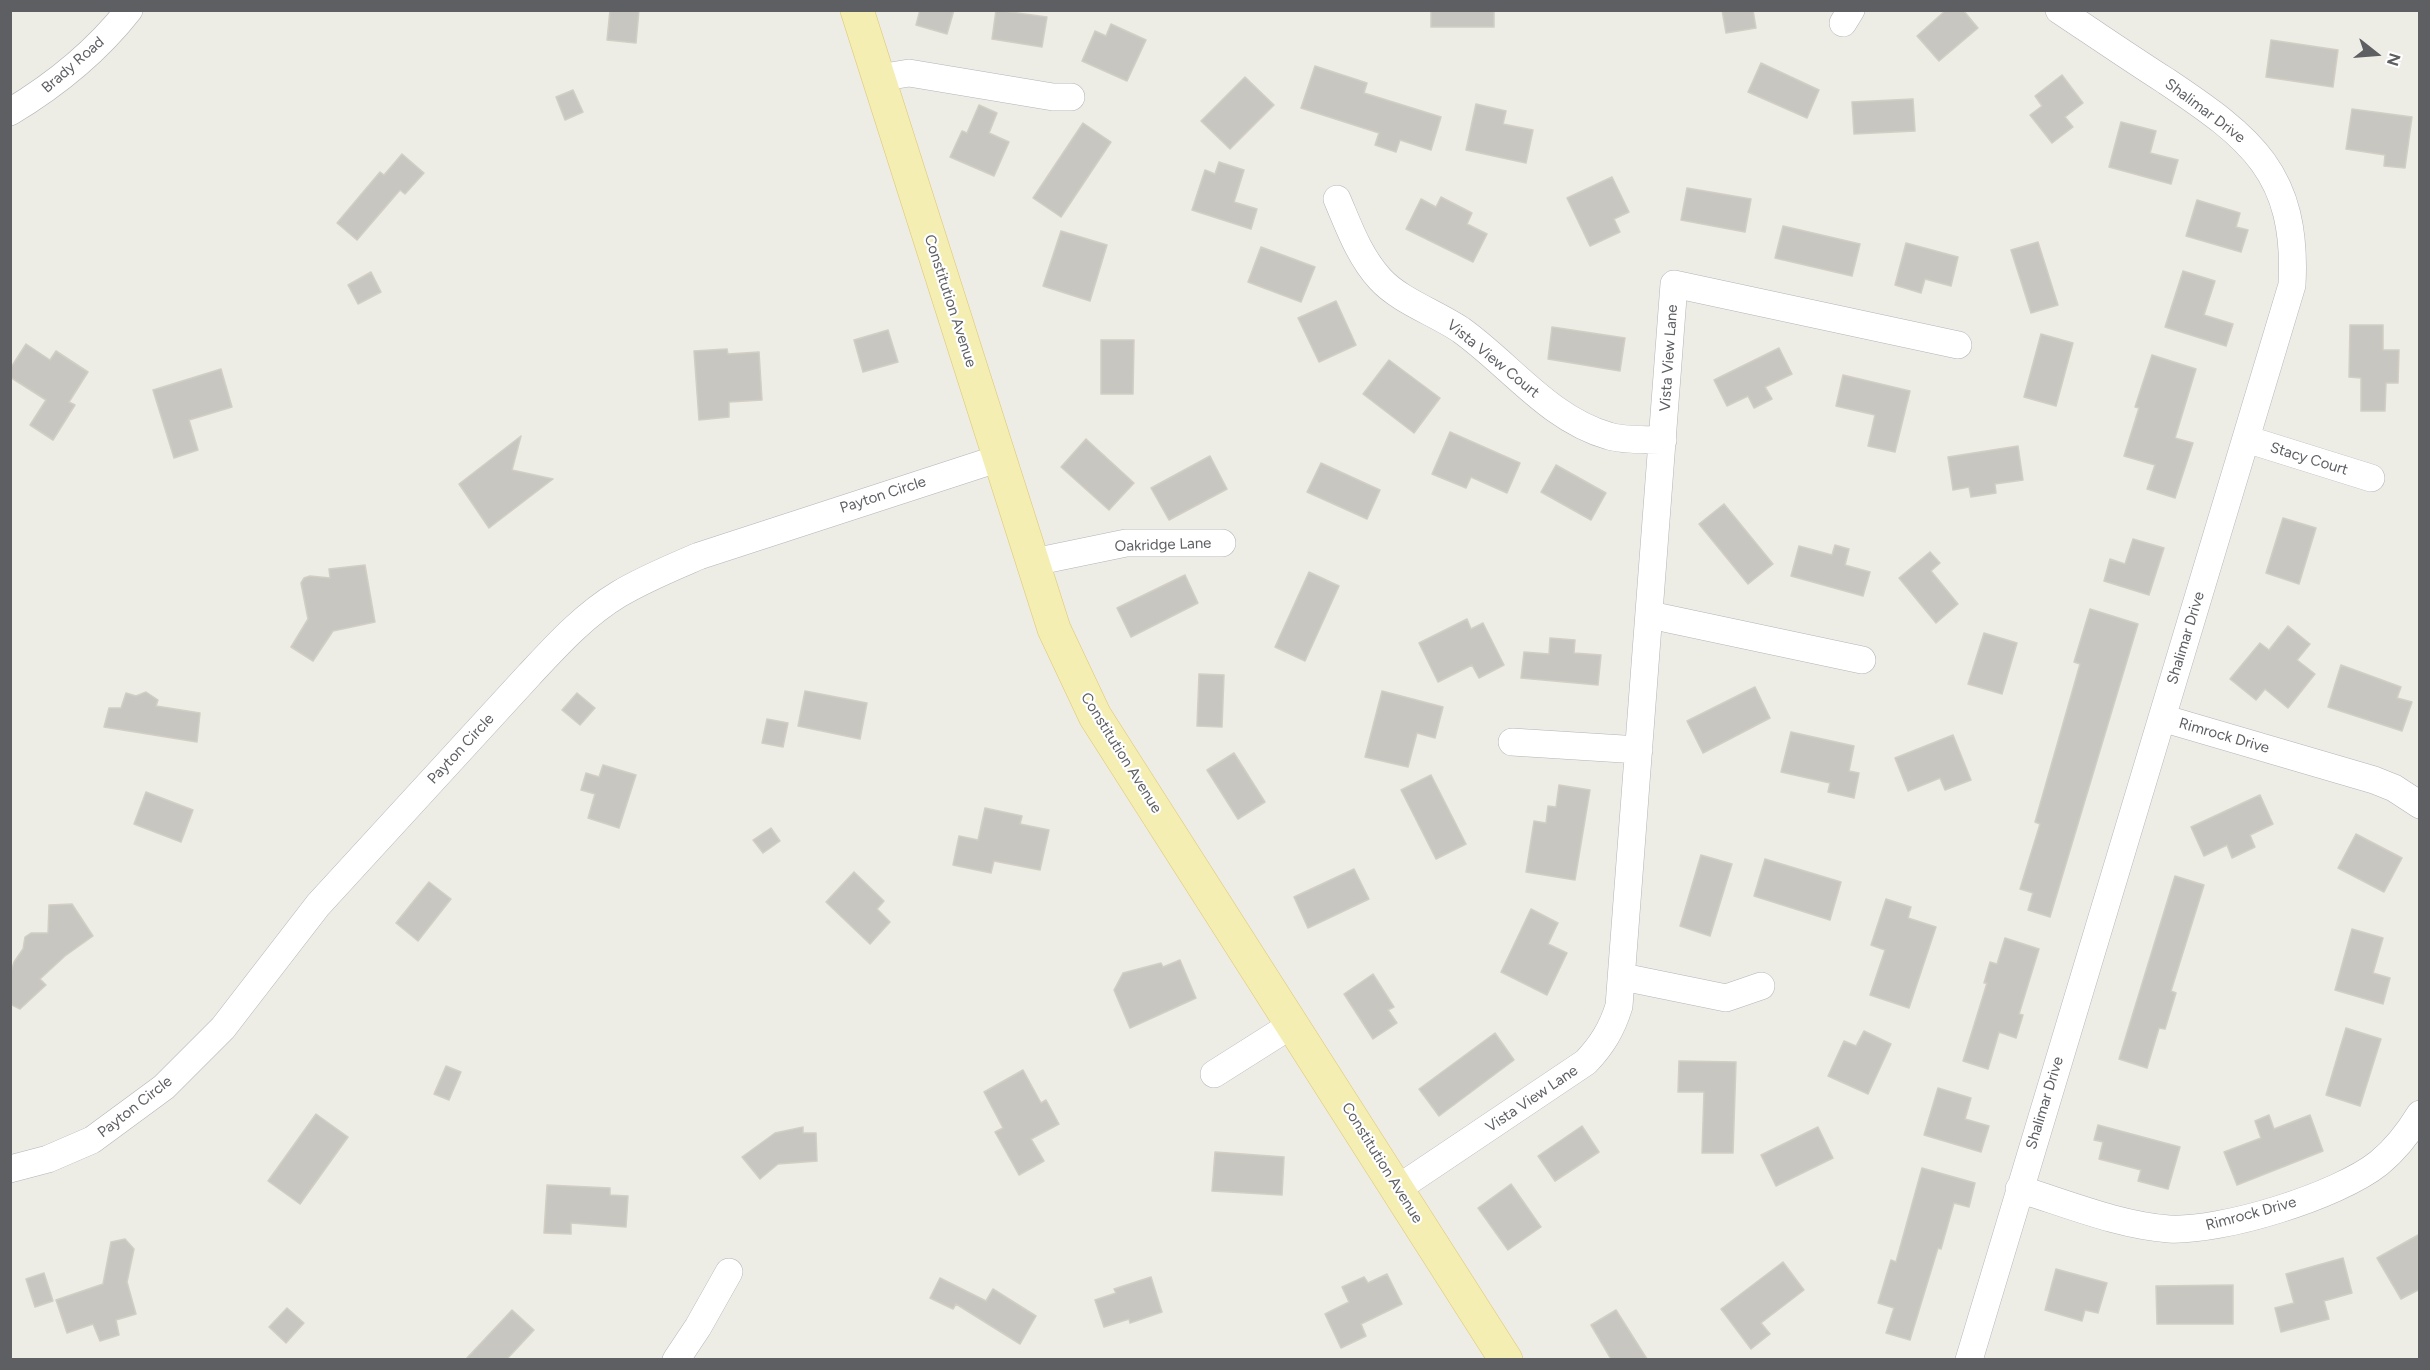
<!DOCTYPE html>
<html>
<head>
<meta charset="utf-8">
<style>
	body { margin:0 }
	#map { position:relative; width:2430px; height:1370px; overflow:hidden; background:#edece5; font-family:Figtree,sans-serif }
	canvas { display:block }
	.frame { position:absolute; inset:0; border:12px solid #5d5f63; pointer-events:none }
	.north { position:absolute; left:2346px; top:24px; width:60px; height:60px; -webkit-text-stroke:4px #fff; paint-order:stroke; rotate:107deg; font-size:16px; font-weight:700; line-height:24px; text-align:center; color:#5d5f63 }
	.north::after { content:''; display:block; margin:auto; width:21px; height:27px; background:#5d5f63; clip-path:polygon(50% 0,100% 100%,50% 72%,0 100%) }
</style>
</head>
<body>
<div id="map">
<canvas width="2430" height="1370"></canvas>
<div class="frame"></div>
<div class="north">N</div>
</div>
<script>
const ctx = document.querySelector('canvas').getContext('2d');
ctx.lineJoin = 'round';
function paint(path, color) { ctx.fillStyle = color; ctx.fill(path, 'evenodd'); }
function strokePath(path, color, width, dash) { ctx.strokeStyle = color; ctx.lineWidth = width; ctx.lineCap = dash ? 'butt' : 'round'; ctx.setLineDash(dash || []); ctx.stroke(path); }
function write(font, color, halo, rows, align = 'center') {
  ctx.font = font + ' Figtree,sans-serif'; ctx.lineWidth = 4.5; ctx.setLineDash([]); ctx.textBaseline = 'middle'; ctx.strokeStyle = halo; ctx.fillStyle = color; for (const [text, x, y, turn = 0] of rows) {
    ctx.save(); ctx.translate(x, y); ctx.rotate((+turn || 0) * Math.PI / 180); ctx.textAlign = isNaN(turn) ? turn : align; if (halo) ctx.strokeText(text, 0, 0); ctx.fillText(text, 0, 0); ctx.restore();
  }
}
const building = new Path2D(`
	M610,10H639L636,43L607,40Z
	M920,10H954L947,34L916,25Z
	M996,10L1047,17L1042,47L992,39Z
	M1431,10H1494V27H1431Z
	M1722,10H1753L1756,28L1726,33Z
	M1946,10H1963L1978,28L1939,61L1917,36Z
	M1111,24L1146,40L1127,81L1082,61L1095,31L1106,36Z
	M2271,40L2338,50L2333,87L2266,77Z
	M1761,63L1819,90L1807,118L1748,92Z
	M1315,66L1367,83L1364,93L1441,117L1431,150L1400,140L1396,152L1375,145L1379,133L1301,108Z
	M2062,75L2083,103L2065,117L2073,127L2052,143L2030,115L2042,106L2035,96Z
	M1245,77L1274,105L1230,149L1201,121Z
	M573,90L583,112L565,120L556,97Z
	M1913,99L1915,131L1854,134L1852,102Z
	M1476,104L1506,111L1503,124L1533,130L1526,163L1466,150Z
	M979,105L997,113L989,133L1009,142L994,176L950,157L962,131L967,133Z
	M2352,109L2412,117L2405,168L2384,166L2385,155L2346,149Z
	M2121,122L2156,131L2150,153L2178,160L2171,184L2109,167Z
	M1083,123L1111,142L1061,217L1033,198Z
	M402,154L424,173L405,194L400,190L357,240L337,223L380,172L384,175Z
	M1219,162L1244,170L1234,202L1257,209L1251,229L1192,210L1205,170L1215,174Z
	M1612,177L1629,212L1614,219L1620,232L1590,246L1567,198Z
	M1687,188L1751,199L1745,232L1681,220Z
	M1441,197L1472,213L1467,224L1487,234L1473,262L1406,229L1421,199L1436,207Z
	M2197,200L2240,213L2236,227L2248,230L2241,252L2186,236Z
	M1783,226L1860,244L1852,276L1775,258Z
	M1061,231L1107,245L1090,301L1043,286Z
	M2038,242L2058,305L2031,313L2011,250Z
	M1906,243L1958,257L1951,286L1925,279L1921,293L1895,285Z
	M1261,247L1315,267L1301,302L1248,282Z
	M2183,271L2215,281L2204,315L2233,324L2226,346L2165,327Z
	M371,272L381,292L358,304L348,285Z
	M1336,301L1356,345L1319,362L1298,318Z
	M2350,325H2383V350H2399L2398,383H2386L2385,411H2361V378L2349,377Z
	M1552,327L1625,338L1620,371L1548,359Z
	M888,330L898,362L863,372L854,340Z
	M2041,334L2073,343L2056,406L2024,397Z
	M1101,340H1134L1133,394H1101Z
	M26,344L50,360L56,351L88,372L69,402L75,405L53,440L30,425L46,400L10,377V369Z
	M1779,348L1792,374L1765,387L1772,399L1754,408L1748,396L1727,406L1714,380Z
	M727,349L728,354L759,352L762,400L729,402V417L699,420L694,351Z
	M2152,355L2196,369L2175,438L2193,443L2175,498L2147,489L2155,465L2124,456L2139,408L2135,407Z
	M1389,360L1440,398L1414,433L1363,394Z
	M221,369L232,407L189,420L198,450L174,458L153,390Z
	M1843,375L1910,391L1895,452L1868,446L1875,415L1836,406Z
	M1450,432L1520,463L1507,493L1471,477L1466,488L1432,474Z
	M521,436L512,470L553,479L489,528L459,484Z
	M1086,439L1134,483L1109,510L1061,467Z
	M2018,446L2023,480L1995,484L1996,493L1971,497L1969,487L1953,490L1948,457Z
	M1210,456L1227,489L1169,520L1151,488Z
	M1321,463L1380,490L1367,519L1307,492Z
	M1556,465L1606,493L1591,520L1541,492Z
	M1724,504L1773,564L1748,584L1699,524Z
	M2283,518L2316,528L2299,584L2266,573Z
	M2133,539L2164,548L2149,595L2104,581L2110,559L2125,564Z
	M1835,545L1849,549L1845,565L1870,572L1863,596L1791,576L1799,546L1832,555Z
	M1930,552L1940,563L1931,571L1958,604L1936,623L1899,578Z
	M365,565L375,622L333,631L313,661L291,647L308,619L301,583L304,578L310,576L330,578L329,569Z
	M1309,572L1339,586L1305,661L1275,647Z
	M1185,575L1198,603L1131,637L1117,608Z
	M2090,609L2138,624L2050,917L2028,910L2033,893L2020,889L2040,824L2035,822L2080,664L2074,662Z
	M1467,619L1471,629L1483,623L1504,665L1479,678L1472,665L1438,682L1419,643Z
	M2288,626L2310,644L2297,660L2315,674L2288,708L2265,689L2256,700L2230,679L2260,643L2269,650Z
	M1984,633L2017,643L2002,694L1968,684Z
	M1550,638L1575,640L1574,653L1601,655L1598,685L1521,678L1524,652L1549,654Z
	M2341,665L2401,687L2397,698L2412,702L2402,731L2328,707Z
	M1199,674L1224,675L1222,727L1197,726Z
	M1755,687L1770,718L1703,753L1687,721Z
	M805,691L867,703L860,739L798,726Z
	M1382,691L1443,707L1435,738L1417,733L1408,767L1365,757Z
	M146,692L158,700L156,706L200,713L197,742L104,727L109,708H121L126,693L136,696Z
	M577,693L595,708L580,725L562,710Z
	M767,719L788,723L783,747L762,743Z
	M1791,732L1854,746L1849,771L1859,773L1854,798L1828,792L1830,783L1781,772Z
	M1953,735L1971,780L1945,790L1940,778L1908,791L1895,758Z
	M1234,753L1265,802L1238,819L1207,770Z
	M603,765L636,775L619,828L588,818L595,794L581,790L586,773L599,777Z
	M1431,775L1466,844L1436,859L1401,790Z
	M1559,785L1590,790L1575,880L1526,872L1534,821L1546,823L1548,806L1556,807Z
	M146,792L193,810L181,842L134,824Z
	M2260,795L2273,824L2250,835L2255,847L2232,858L2227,845L2204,856L2191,827Z
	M985,808L1022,816L1020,824L1049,830L1040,870L994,861L991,873L953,865L959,836L978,840Z
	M771,828L780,841L763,853L753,840Z
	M2356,834L2402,858L2384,892L2338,868Z
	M1701,855L1732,864L1710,936L1680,926Z
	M1765,859L1841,882L1830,920L1754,896Z
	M1354,869L1369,899L1308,928L1294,897Z
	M854,872L884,901L877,909L890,922L870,944L826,902Z
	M2175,876L2204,885L2171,991L2176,993L2165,1029L2159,1028L2147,1068L2119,1059Z
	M429,882L451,899L418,941L396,923Z
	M1886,899L1911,907L1908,918L1936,927L1909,1008L1870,995L1885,950L1871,945Z
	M72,904L93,936L65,956L40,979L46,985L20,1009L10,1004L11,972L14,962L23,949L25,937L31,933H48L49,905Z
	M1531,909L1558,923L1548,944L1567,953L1547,995L1501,972Z
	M2352,929L2383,938L2373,973L2390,978L2383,1004L2335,990Z
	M2005,938L2039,949L2019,1014L2023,1015L2016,1038L1999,1032L1988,1069L1963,1061L1987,983H1984L1990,962L1997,964Z
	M1180,960L1196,998L1130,1028L1114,990L1123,973L1161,963L1163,967Z
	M1373,974L1394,1007L1388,1010L1397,1023L1373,1039L1344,994Z
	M2346,1028L2381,1039L2360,1106L2326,1095Z
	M1864,1031L1891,1044L1868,1094L1828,1076L1844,1041L1856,1046Z
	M1495,1033L1514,1060L1439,1116L1419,1089Z
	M1679,1061L1736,1062L1733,1153H1702L1704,1092H1678Z
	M446,1066L461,1072L449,1100L434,1094Z
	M1023,1070L1041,1103L1046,1100L1059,1124L1031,1139L1044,1161L1019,1175L995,1132L1003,1128L984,1092Z
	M1938,1088L1971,1098L1965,1119L1989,1126L1981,1152L1924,1135Z
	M316,1114L348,1137L300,1204L268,1181Z
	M2269,1115L2274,1129L2310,1115L2323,1151L2237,1185L2224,1152L2261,1138L2255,1121Z
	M2098,1125L2180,1147L2168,1189L2138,1181L2141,1170L2099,1159L2103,1142L2094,1140Z
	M1582,1126L1599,1152L1555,1181L1538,1156Z
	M803,1127V1133H816L817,1161L778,1164L760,1179L742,1157L775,1133Z
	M1818,1127L1833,1158L1776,1186L1761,1155Z
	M1215,1152L1284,1157L1282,1195L1212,1191Z
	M1922,1168L1975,1183L1969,1207L1954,1203L1941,1249L1938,1248L1910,1340L1886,1333L1894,1308L1878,1303L1891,1260L1896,1262Z
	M1511,1184L1541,1227L1508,1250L1478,1208Z
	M547,1185L610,1188V1195L628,1196L626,1227L571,1223V1234L544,1233Z
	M2420,1234V1289L2401,1299L2377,1258Z
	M125,1239L134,1249L127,1282L136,1314L116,1320L119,1335L100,1341L93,1324L67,1333L56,1300L103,1284L111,1242Z
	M2343,1258L2352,1293L2324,1301L2329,1319L2281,1332L2275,1308L2294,1303L2286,1274Z
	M1783,1262L1804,1290L1761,1323L1770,1334L1751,1349L1721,1309Z
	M2056,1269L2107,1283L2098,1313L2085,1310L2082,1321L2045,1310Z
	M44,1273L53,1301L35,1307L26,1279Z
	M1387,1274L1402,1304L1361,1324L1366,1336L1341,1348L1325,1314L1349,1302L1342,1287L1364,1277L1368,1283Z
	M1151,1277L1162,1312L1130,1323L1129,1319L1104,1327L1095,1300L1116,1293L1114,1289Z
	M940,1278L986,1301L993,1289L1036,1316L1020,1344L956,1304L953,1309L930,1298Z
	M2233,1285V1324H2157L2156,1286Z
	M287,1308L304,1323L286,1343L269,1327Z
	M512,1310L534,1330L507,1359H466Z
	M1616,1310L1647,1359H1611L1591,1325Z`);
paint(building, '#c8c6c1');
strokePath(building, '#d1cec4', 1.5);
const minor = new Path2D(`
	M1843,23L1851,10
	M879,78L909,73L1053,97H1071
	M10,112C55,85 96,52 129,10
	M1337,199C1349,227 1359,256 1380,279C1400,301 1436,313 1461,330C1510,365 1549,419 1609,436C1625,441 1646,439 1663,440
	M2246,439L2371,478
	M1034,562L1126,543H1222
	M1650,615L1862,660
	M2162,718L2374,780L2394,788L2420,805
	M1512,742L1639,750
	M1623,977L1726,998L1761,986
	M1214,1074L1293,1024
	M10,1169L48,1159L92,1140L164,1087L223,1028L318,905L529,675C556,646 584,615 619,594C644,579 671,568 699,556L1000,458
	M1397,1189L1586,1062C1602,1045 1612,1029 1619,1006L1674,284L1958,345
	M2019,1189C2068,1204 2118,1225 2169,1229C2221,1232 2338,1196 2379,1163C2396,1149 2409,1132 2420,1114
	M676,1360L698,1327L729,1272
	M1969,1360L2292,285C2298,173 2251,138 2166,81C2130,58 2095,34 2059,10`);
const major = new Path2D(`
	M857,10L1054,629L1095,716L1506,1360`);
strokePath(minor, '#b2b4b8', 28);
strokePath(major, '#dfc76c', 34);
strokePath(minor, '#fff', 27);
strokePath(major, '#f4eeb2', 33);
write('15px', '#5d5f63', '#fff', [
	["Brady Road",73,65,-41],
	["Shalimar Drive",2205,111,37],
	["Constitution Avenue",950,301,72],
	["Vista View Lane",1669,358,-86],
	["Vista View Court",1493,359,39],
	["Stacy Court",2309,459,17],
	["Payton Circle",883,495,-18],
	["Oakridge Lane",1163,545,-2],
	["Shalimar Drive",2186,638,-73],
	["Rimrock Drive",2224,736,16],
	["Payton Circle",461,749,-47],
	["Constitution Avenue",1121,753,58],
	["Vista View Lane",1532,1099,-34],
	["Shalimar Drive",2045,1103,-73],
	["Payton Circle",135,1107,-38],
	["Constitution Avenue",1382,1163,58],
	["Rimrock Drive",2251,1214,-15]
]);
</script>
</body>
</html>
